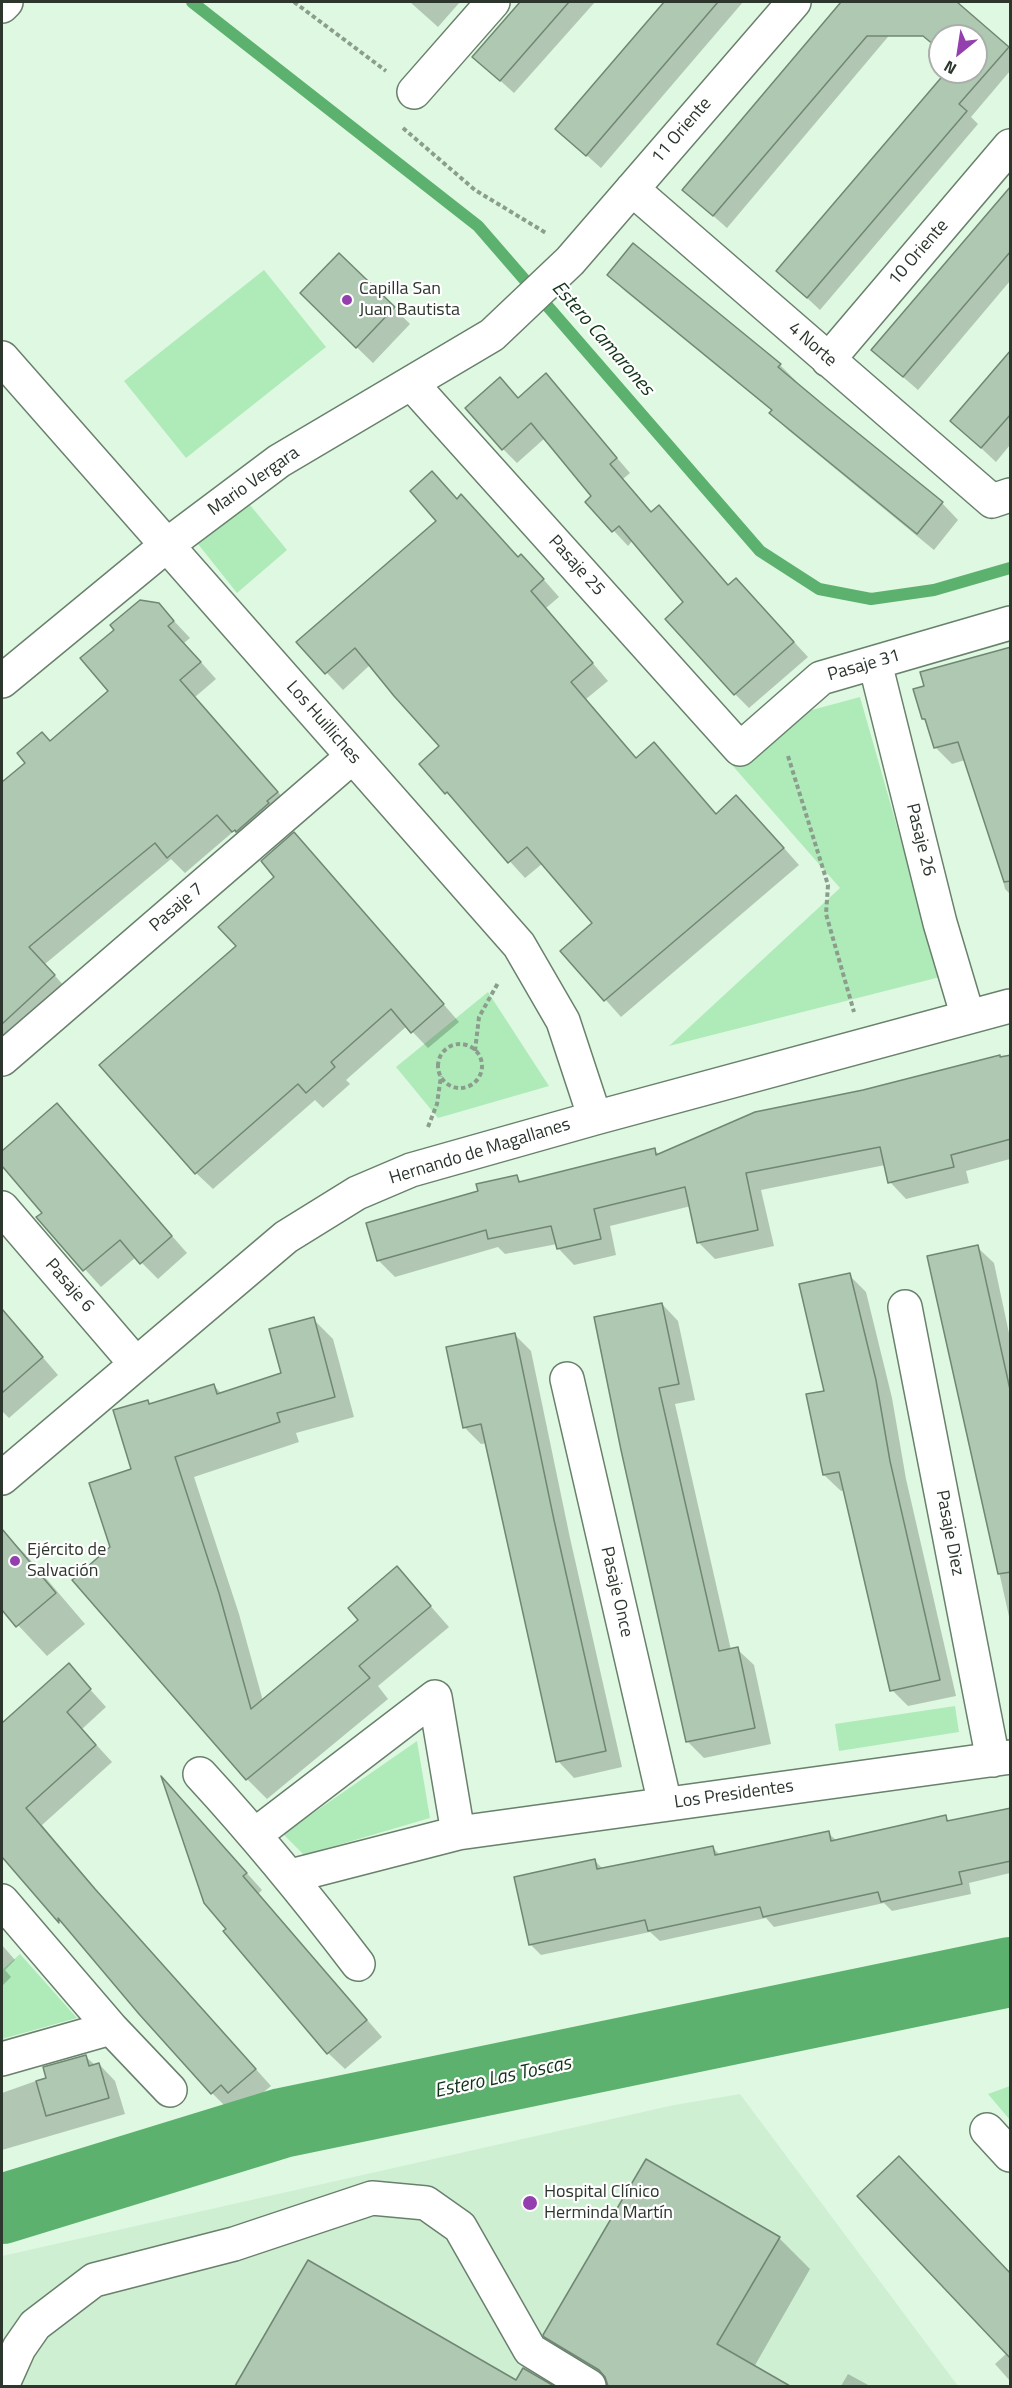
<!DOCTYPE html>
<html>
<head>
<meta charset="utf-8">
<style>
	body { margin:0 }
	#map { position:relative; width:1012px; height:2388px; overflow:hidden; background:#dff8e1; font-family:"Titillium Web",sans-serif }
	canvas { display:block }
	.frame { position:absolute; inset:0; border:3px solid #2c362d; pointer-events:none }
	.north { position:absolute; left:928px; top:24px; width:60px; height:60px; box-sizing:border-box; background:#fff; border:2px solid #abafab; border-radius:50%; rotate:210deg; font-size:16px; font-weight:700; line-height:24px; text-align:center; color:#2c362d }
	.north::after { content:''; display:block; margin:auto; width:21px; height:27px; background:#9340ae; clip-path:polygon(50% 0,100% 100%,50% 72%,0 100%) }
</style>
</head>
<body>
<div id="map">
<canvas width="1012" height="2388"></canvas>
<div class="frame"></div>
<div class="north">N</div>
</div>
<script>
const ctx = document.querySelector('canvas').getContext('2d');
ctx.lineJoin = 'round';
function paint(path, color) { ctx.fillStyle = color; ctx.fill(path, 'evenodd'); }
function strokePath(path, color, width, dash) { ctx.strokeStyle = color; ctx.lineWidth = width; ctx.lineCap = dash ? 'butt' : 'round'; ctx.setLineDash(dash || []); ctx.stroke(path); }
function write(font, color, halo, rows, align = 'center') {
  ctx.font = font + ' "Titillium Web",sans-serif'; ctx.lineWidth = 4.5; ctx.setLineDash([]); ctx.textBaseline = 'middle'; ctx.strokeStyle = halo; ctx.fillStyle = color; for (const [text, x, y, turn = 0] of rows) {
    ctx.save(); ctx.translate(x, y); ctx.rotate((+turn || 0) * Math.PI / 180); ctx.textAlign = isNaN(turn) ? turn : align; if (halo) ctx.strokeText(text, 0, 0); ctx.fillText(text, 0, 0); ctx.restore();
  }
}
paint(new Path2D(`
	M740,2094L958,2386H2V2256L674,2105Z`), '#cfefd3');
paint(new Path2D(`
	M264,270L326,347L186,458L124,381Z
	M250,505L287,550L237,593L198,544Z
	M860,697L940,977L669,1046L840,888L732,765L786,717Z
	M488,992L549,1086L438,1118L396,1067Z
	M955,1706L959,1732L839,1751L835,1724Z
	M417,1741L430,1818L304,1855L283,1834Z
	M20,1954L77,2018L2,2039V1970Z
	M1010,2086V2120L988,2094Z`), '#afebb8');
paint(new Path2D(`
	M410,2H460L438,27Z
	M523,2H595L514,93L474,57Z
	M666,2H743L601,168L557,129Z
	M853,2H954L1010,50V71L971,117L978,124L820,310L778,271L948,72H976V36H940V50L903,19L727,228L684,190Z
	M1010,188V281L918,390L888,364Z
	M609,275L780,365L796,381L794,383L942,503L958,520L934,550L787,429L771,413L772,411L625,291Z
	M394,308L410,324L373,363L318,310Z
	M1010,352V445L996,462L952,421Z
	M546,375L630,473L623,479L652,513L729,586L750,594L808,657L749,708L735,694L685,602L633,540L628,546L587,502L593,496L545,438L517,463L503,449L519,399Z
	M457,500L519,558L537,572L559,597L546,608L608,681L586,699L637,759L654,744L717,815L753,813L799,865L621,1017L562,951L595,923L543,863L525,878L421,764L441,746L371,664L343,690L298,642L438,521Z
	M158,604L190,638L184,643L216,679L195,697L293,809L250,847L234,831L185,873L171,859L45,964L70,993L2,1068V784L110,692Z
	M1010,649V894L1005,889L995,848L965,760L952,764L935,747L928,723L923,719L925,687Z
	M310,851L459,1022L428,1048L407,1026L346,1080L350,1084L323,1108L315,1100L213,1189L196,1173L238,946L276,877Z
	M1010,1056V1159L966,1171L969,1183L906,1199L890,1182L885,1165L761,1190L774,1246L715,1259L698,1242L691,1206L610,1226L616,1255L574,1265L558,1248L557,1244L505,1254L498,1247L395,1277L378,1260L479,1192L517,1177L522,1183L654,1150L660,1155L863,1092Z
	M57,1105L187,1253L158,1279L136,1257L101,1287L38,1217L44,1213L2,1164V1153Z
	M977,1247L994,1263L1010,1338V1621L929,1257Z
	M849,1275L866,1292L892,1398L906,1479L956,1696L908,1706L892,1690L845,1490L841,1491L824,1475L826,1392Z
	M662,1304L678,1321L695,1400L675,1404L731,1650L737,1649L754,1665L771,1744L704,1758L687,1741L622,1450Z
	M2,1310L58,1375L9,1418L2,1411Z
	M313,1319L333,1339L354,1417L296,1433L299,1442L194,1477L239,1614L263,1701L360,1621L397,1568L449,1627L378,1686L388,1699L267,1799L247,1779L112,1547L133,1470L147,1401L151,1405L214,1386L222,1394L283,1374Z
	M514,1334L531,1351L570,1538L622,1767L574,1778L558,1761L487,1443L481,1444L464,1427Z
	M2,1531L27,1556L85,1624L47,1656L2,1608Z
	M68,1665L106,1707L82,1729L112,1762L42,1825L111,1907L271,2086L245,2108L238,2101L228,2109L212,2093L2,1851V1726Z
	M164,1781L262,1890L258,1894L382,2037L345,2069L328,2053L228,1929Z
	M1010,1809V1873L969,1883L971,1894L892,1911L884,1903L774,1927L766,1918L660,1941L650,1932L541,1955L531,1945L516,1878L595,1861L603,1869L712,1847L721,1856L828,1833L837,1841L946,1817L950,1822Z
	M2,1945L15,1960L5,1970L11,1977L2,1986Z
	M85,2056L95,2065L99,2064L115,2081L125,2114L2,2150V2093L47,2077Z
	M779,2238L810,2269L754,2367L787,2386H609L576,2366L545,2334Z
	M308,2262L517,2382L524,2370L551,2386H235Z
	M1010,2276V2381L995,2364L1007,2353Z
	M848,2374L870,2386H841Z`), '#0003');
strokePath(new Path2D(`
	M192,2L478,226L760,551L819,589L871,599L934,590L1010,568`), '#5db16e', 12);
strokePath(new Path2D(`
	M2,2209L282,2123L1010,1972`), '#5db16e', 70);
const building = new Path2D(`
	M520,2H569L500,81L472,57Z
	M664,2H718L586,156L555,129Z
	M841,2H957L1009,47L959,104L967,111L807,298L776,271L946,72H976V36H940V50L923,36H867L713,216L682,190Z
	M1011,186V251L903,377L871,350Z
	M633,243L781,364L778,367L827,408L943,502L917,534L769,413L772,410L607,275Z
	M339,253L395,307L356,348L300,293Z
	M1011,350V414L981,448L950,421Z
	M546,373L617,458L610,464L651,512L659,505L728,585L736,578L794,642L734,695L665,619L683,602L619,526L612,532L585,502L591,496L531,423L502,450L465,408L500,377L518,398Z
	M432,471L457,499L461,494L518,557L521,554L544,579L531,591L593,663L571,682L636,758L654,742L716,814L736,795L784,848L604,1001L560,951L592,923L527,847L508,863L447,792L445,794L419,764L439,746L394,696L355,648L325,674L296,642L436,521L410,491Z
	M140,600L159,603L174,621L168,626L201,662L180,680L278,792L267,801L269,803L236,832L235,830L232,832L217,815L167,858L155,843L83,902L29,947L55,975L2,1024V782L25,763L17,753L42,732L50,741L108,691L80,658L114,630L110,625Z
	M1011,647V881L1004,882L958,742L934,748L925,719H922L913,689L924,686L920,672Z
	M294,832L444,1004L411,1033L391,1009L331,1062L335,1067L306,1093L298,1084L195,1174L99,1065L236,946L218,927L274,877L261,861Z
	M1000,1055V1057L1011,1055V1139L951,1155L954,1167L888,1183L880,1147L746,1173L758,1230L697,1243L685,1187L594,1209L601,1239L557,1249L551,1226L488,1239L486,1230L377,1261L366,1223L478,1191L476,1184L517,1175L519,1182L655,1148L656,1155L755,1112L863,1090Z
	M57,1103L172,1236L140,1264L120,1240L83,1271L36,1217L42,1213L2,1166V1151Z
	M978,1245L1011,1394V1572L998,1574L927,1256Z
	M850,1273L876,1380L890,1461L940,1680L890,1691L839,1472L823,1475L806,1394L824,1391L799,1284Z
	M662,1303L679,1384L659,1388L719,1651L738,1647L755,1728L686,1742L621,1450L594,1317Z
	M2,1309L43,1357L2,1393Z
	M314,1317L335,1397L277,1413L280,1422L175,1457L219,1593L251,1709L358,1620L348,1608L397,1566L431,1606L359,1666L370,1678L246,1780L72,1580L110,1547L89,1483L131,1469L113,1410L148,1400L149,1404L214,1384L217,1394L281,1373L269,1329Z
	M515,1333L554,1520L606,1751L556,1762L481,1424L463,1428L446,1347Z
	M2,1529L56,1593L16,1627L2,1610Z
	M69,1663L91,1689L67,1712L96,1745L26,1808L95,1889L256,2069L228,2093L221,2085L211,2094L139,2014L58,1918L59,1923L2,1857V1723Z
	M161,1776L247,1873L243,1876L367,2020L327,2054L223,1931L226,1929L204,1903Z
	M1011,1808V1861L959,1872L962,1884L881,1902L878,1892L763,1917L760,1907L648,1931L645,1920L529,1945L514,1877L595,1859L597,1869L713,1846L715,1855L829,1831L831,1841L946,1815L947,1821Z
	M86,2055L89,2066L99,2063L109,2098L46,2116L36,2081L46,2078L43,2067Z
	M899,2156L1011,2274V2359L857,2196Z
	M646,2159L780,2237L717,2344L790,2386H608L605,2377L599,2370L544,2337L543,2335Z
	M308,2260L516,2380L523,2368L554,2386H235Z`);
paint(building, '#afc8b2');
strokePath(building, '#708773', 1.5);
const minor = new Path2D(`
	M2,6L6,2
	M414,92L493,2
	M632,189L992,501L1010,495
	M2,358L519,945L563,1021L595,1118
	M828,360L1010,146
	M411,383L740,749L821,678L1010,623
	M875,663L940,923L968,1017
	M2,681L167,545L279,461L492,335L570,261L794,2
	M2,1059L352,757
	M2,1208L136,1364
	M905,1307L993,1760
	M567,1379L665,1804
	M2,1478L286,1237L357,1193L411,1170L595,1118L1010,1006
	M200,1774C257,1836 307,1897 358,1964
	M256,1834L435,1697L458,1833
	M291,1876L458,1833L1010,1757
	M2,1901L111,2028L2,2059
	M111,2028L170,2090
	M987,2130L1010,2155
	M2,2386L19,2348L35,2325L94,2280L234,2244L372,2198L426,2203L460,2227L530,2350L589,2386`);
strokePath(minor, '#69806c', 36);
strokePath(new Path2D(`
	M294,2L386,71
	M403,128L475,190L546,233
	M788,756L828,885L826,914L854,1012
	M438 1066a22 22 0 1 1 44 0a22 22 0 1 1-44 0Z
	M475,1051L479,1017L498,983
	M428,1127L437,1104L441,1076`), '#8b9d8d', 4, [4.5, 3]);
strokePath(minor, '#fff', 33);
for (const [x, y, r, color] of [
	[347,300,6,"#9340ae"],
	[15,1561,6,"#9340ae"],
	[530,2203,8,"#9340ae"]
]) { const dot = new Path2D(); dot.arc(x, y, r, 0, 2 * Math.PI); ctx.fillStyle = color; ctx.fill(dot); strokePath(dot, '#fff', 2); }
write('18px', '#2c362d', '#fff', [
	["11 Oriente",682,131,-49],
	["10 Oriente",919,253,-49],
	["4 Norte",812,345,41],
	["Mario Vergara",254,482,-35],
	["Pasaje 25",576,566,48],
	["Pasaje 31",864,666,-16],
	["Los Huilliches",323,723,49],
	["Pasaje 26",920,840,76],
	["Pasaje 7",177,908,-41],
	["Hernando de Magallanes",480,1152,-17],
	["Pasaje 6",69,1286,49],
	["Pasaje Diez",949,1533,79],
	["Pasaje Once",616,1592,77],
	["Los Presidentes",734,1795,-8]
]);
write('18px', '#2c362d', '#fff', [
	["Capilla San",359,290],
	["Juan Bautista",359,311],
	["Ejército de",27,1551],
	["Salvación",27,1572],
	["Hospital Clínico",544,2193],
	["Herminda Martín",544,2214]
], 'left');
write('italic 20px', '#103318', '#fff', [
	["Estero Camarones",602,339,49],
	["Estero Las Toscas",503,2078,-12]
]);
</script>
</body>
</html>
